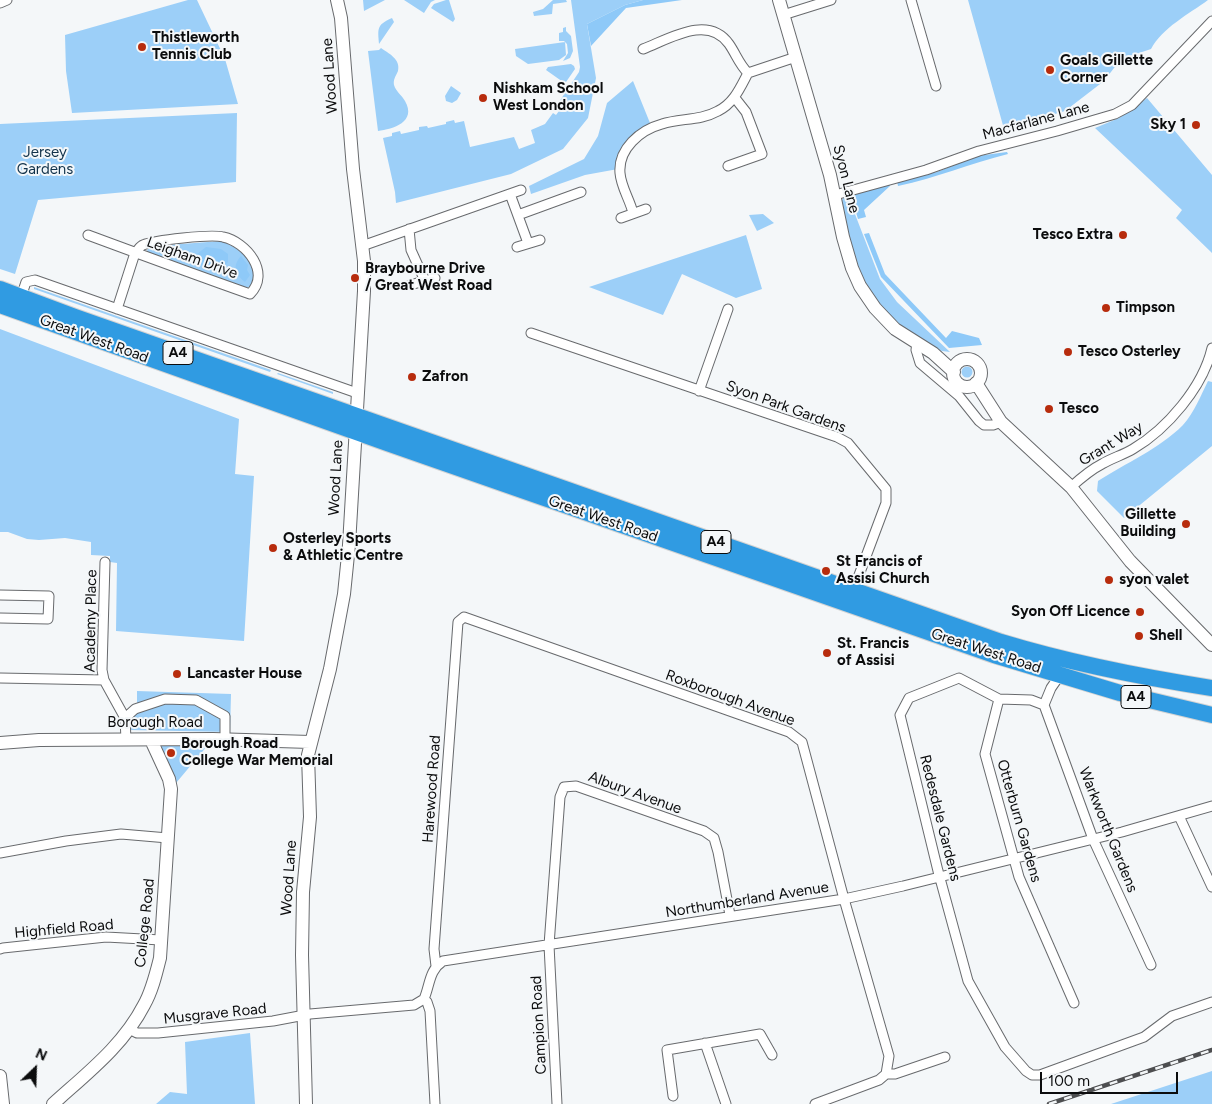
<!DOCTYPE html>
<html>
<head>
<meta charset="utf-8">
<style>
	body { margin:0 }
	#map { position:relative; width:1212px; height:1104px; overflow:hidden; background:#f4f7f9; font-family:Figtree,sans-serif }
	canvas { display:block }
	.north { position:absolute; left:10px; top:1044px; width:50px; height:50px; -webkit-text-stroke:4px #f4f7f9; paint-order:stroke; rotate:24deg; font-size:14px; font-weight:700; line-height:20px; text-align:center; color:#0b0c0d }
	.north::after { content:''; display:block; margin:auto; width:18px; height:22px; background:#0b0c0d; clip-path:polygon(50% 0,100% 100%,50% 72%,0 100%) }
	.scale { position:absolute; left:1040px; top:1072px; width:138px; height:22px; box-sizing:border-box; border:2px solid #0b0c0d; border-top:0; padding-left:6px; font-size:15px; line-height:18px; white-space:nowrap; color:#0b0c0d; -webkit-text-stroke:4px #f4f7f9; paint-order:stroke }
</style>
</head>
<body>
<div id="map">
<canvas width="1212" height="1104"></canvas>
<div class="north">N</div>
<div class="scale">100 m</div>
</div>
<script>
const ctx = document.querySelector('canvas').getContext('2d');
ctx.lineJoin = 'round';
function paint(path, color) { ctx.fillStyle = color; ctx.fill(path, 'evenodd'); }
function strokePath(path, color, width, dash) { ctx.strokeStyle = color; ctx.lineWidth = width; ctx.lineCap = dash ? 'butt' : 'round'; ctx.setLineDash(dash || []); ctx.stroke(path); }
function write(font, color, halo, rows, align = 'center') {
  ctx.font = font + ' Figtree,sans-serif'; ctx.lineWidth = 4; ctx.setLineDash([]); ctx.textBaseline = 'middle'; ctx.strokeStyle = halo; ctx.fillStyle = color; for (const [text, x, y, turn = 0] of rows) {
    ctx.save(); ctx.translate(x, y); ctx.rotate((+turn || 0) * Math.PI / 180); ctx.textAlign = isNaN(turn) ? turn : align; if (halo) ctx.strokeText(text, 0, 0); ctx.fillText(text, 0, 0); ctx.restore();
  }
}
paint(new Path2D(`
	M188,0H197L225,59L238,104L72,113L66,71L65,35Z
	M363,0H385L364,11Z
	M404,0H435L431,2L424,13Z
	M446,0H449L455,19L453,22L431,8L434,4Z
	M553,0H566L567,2L553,4L552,14L534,16L533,12L543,9Z
	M571,0H643L625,5L587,24L596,78L588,118L563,149L511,174L396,203L395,192L383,138L392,136V133L400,131L401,134L419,130V127L427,126L428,128L446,124V122L454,120L455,123L464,121L470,147L514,137L519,149L535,143L531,130L545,124L553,113L556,115L559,111L555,108L579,72L580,67Z
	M968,0H1208C1189,14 1162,28 1151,49L1121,59L1104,81L1065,111L1004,129Z
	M392,18L394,22L379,44C378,29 376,25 392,18Z
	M566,27V31L571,36L573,51L570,58L563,61L568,53L567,44L564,41H559V33L563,32V28Z
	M565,42L566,55L559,60L528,64L516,56L515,49Z
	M381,48C388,53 401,59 398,71C396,76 393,79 394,85C396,92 402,95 405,101C417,122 393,129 378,131L368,51L379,50Z
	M571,64L574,66L575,69L566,82H563L546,70L548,67Z
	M633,81L650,123L633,136L618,169L585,175L531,194L529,186L584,159L598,136L607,103Z
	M451,86L461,93L457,100L452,103L446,101L445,96Z
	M1147,98L1212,175V253L1176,218L1182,210L1095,128L1119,118Z
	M237,113L236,182L38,200L15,274L0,269V124Z
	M848,196L880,279L897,302L950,352L942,351L926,344L896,324L862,282L846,230L842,200L844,197Z
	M763,214L774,223L757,231L749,215Z
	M746,235L762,289L736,298L682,274L663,315L589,287Z
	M221,241C235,246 252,257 254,274C255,278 253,282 252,286L245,288L146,253L149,247L155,246Z
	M34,287L271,370L270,372L34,289Z
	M0,329L239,419L235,474L254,476L244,641L116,631L117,563L110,562V556L91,555V542L65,538L39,540L27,539L8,532H0Z
	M961.5 372a5.5 5.5 0 1 1 11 0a5.5 5.5 0 1 1-11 0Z
	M278,373L333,392V394L277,374Z
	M1208,381L1212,382V446L1124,518L1097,491L1098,481C1126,463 1159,449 1183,425C1194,413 1201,395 1208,381Z
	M137,691L231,694L230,732L130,730V719L137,713Z
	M213,739L171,789L151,740Z
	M250,1033L255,1104H156L170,1092L187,1094L185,1042Z
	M1212,1071V1104H1111Z`), '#9ccff8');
paint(new Path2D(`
	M643,0H682L626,8L591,46L587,24L625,5Z
	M1007,152L1008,154C971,163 936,178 898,186L897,181L937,172L977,156Z
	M889,183L890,186L864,210L866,217L858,219L851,196L857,192Z
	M869,233L885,274L946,338L952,331L979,338L982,345L949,348L881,277L864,234Z
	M176,245L181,253L179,256L169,260C165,256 164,251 168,247Z
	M206,247L221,249L228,254V262L219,272L204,267L196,262L197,254Z
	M241,256L248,265L247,270L250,275L245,282C235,274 232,266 241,256Z`), '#8ec9f8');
const street = new Path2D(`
	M911,0L936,86
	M0,3L7,0
	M783,15L831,0
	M643,49C669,39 708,14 729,44C736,54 739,64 748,73
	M728,166L762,154L746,112L735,98
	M510,194L528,243
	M835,195L926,170L979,151L1057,131L1115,114L1132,105L1212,21
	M633,213C630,200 621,187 620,173C618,149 640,130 662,124C680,118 700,121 718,111C734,103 740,88 748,73L796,57
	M518,215L581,192
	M621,218L646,209
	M409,229L411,250L425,281
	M88,235C142,255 196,275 250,294C271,273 247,242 223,237C211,234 155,240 143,245C140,246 138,250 135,253L117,309
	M362,246L521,190
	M517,247L540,240
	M410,285L435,278
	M21,297L26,282L35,280L357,393
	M531,333L837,437L848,443L886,489V503L853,591
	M917,343L916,350L920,363L959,396L979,421L984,425H993L1001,422
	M699,391L728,309
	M1071,487C1081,478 1090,470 1102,464C1112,458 1123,455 1133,449C1167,429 1203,387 1212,348
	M105,562L102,670L104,680L125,718L126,740
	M0,595L49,596L48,619L0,618
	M0,678L104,680
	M999,699L985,754L1019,877L1074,1003
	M1044,705L1031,700L999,699L959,678L909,698L900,715L938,871L968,981L1005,1047L1026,1071L1032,1075H1040L1144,1037L1172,1016L1212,1002
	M1044,705L1093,839L1151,965
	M1044,705L1051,688L1060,675
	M125,718L135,709L165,699L196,700L225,716V739
	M1179,816L1212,887
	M0,853L66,841L121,834L168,838
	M0,949L3,948L106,937L161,940
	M436,966L434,949L458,622L464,617L789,732L802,742L844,899L889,1056L886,1074
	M424,999L427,1002L430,1011L435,1104
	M129,1029L137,1033H158L273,1021L310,1014L414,1005L424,999C430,985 429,970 443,961L844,899L903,886L1122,832L1212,806
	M705,1043L726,1104
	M673,1096L667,1050L760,1034L772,1055
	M557,1104L549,945L560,797L564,787L576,786L704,831L714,838L718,852L730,915
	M815,1104L879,1080L886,1074H895L945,1057`);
const secondary = new Path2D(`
	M779,0L830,175L843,237L852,268L860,286L875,308L895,329L933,353L954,372
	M953 373a14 14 0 1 1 28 0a14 14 0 1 1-28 0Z
	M976,383L1001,422L1071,487L1130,561L1212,645
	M0,743L39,740L213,739L310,742
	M0,1076L3,1104
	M53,1104C86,1074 123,1046 144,1005C152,991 156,974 160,958L171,789L169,779L151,740
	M306,1104L302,955L303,892L310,817L308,755L330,669L344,594L349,545L364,291V261L353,169L341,18L337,0`);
const highway = new Path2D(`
	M0,289L75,317L1001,642C1070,663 1141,677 1212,688
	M0,305L387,443L994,655L1120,693L1212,715`);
strokePath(street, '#686a6d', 11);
strokePath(secondary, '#686a6d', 14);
strokePath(highway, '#d3d3d3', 18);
strokePath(street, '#fff', 9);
strokePath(secondary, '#fff', 12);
strokePath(highway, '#309be2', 16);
const rail = new Path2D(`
	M1049,1104L1212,1050`);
strokePath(rail, '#4d4e50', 4.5);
strokePath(rail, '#f4f7f9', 2.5, [8]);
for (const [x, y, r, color] of [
	[142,47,5,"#b72c0d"],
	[1050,70,5,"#b72c0d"],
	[483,98,5,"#b72c0d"],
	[1196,125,5,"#b72c0d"],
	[1123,235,5,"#b72c0d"],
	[355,278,5,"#b72c0d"],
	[1106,308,5,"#b72c0d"],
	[1068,352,5,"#b72c0d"],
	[412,377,5,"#b72c0d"],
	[1049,409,5,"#b72c0d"],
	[1186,524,5,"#b72c0d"],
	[273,548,5,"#b72c0d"],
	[826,571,5,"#b72c0d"],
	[1109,580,5,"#b72c0d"],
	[1140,612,5,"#b72c0d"],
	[1139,636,5,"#b72c0d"],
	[827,653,5,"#b72c0d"],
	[177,674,5,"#b72c0d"],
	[171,753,5,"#b72c0d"]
]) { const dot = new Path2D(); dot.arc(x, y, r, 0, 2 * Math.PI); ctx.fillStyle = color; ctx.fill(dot); strokePath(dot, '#f4f7f9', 2); }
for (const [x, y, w] of [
	[178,353,30],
	[716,542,30],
	[1136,697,30]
]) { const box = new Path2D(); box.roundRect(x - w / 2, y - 11.5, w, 23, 4); ctx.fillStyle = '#f4f7f9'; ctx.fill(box); strokePath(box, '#0b0c0d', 1); }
write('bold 14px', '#0b0c0d', null, [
	["A4",178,353],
	["A4",716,542],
	["A4",1136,697]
]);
write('bold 15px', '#0b0c0d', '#f4f7f9', [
	["Thistleworth",152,38],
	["Tennis Club",152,55],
	["Goals Gillette",1060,61],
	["Corner",1060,78],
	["Nishkam School",493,89],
	["West London",493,106],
	["Sky 1",1186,125,"right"],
	["Tesco Extra",1113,235,"right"],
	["Braybourne Drive",365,269],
	["/ Great West Road",365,286],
	["Timpson",1116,308],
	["Tesco Osterley",1078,352],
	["Zafron",422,377],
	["Tesco",1059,409],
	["Gillette",1176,515,"right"],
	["Building",1176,532,"right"],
	["Osterley Sports",283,539],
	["& Athletic Centre",283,556],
	["St Francis of",836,562],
	["Assisi Church",836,579],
	["syon valet",1119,580],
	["Syon Off Licence",1130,612,"right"],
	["Shell",1149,636],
	["St. Francis",837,644],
	["of Assisi",837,661],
	["Lancaster House",187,674],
	["Borough Road",181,744],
	["College War Memorial",181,761]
], 'left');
write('15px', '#0b0c0d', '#f4f7f9', [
	["Wood Lane",330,76,-94],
	["Macfarlane Lane",1036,121,-15],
	["Syon Lane",846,179,76],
	["Leigham Drive",192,258,20],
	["Great West Road",94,339,20],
	["Syon Park Gardens",786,407,20],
	["Grant Way",1111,444,-31],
	["Wood Lane",336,478,-87],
	["Great West Road",603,519,19],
	["Academy Place",91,621,-89],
	["Great West Road",986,651,18],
	["Roxborough Avenue",730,698,20],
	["Borough Road",155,723],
	["Harewood Road",432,789,-86],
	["Albury Avenue",635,793,20],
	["Redesdale Gardens",940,818,76],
	["Otterburn Gardens",1019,821,74],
	["Warkworth Gardens",1108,830,68],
	["Wood Lane",289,878,-86],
	["Northumberland Avenue",747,900,-9],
	["College Road",145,923,-84],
	["Highfield Road",64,929,-5],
	["Musgrave Road",215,1014,-6],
	["Campion Road",539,1025,-93]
]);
write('15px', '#11324a', '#f4f7f9', [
	["Jersey",45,153],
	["Gardens",45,170]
]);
</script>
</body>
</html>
